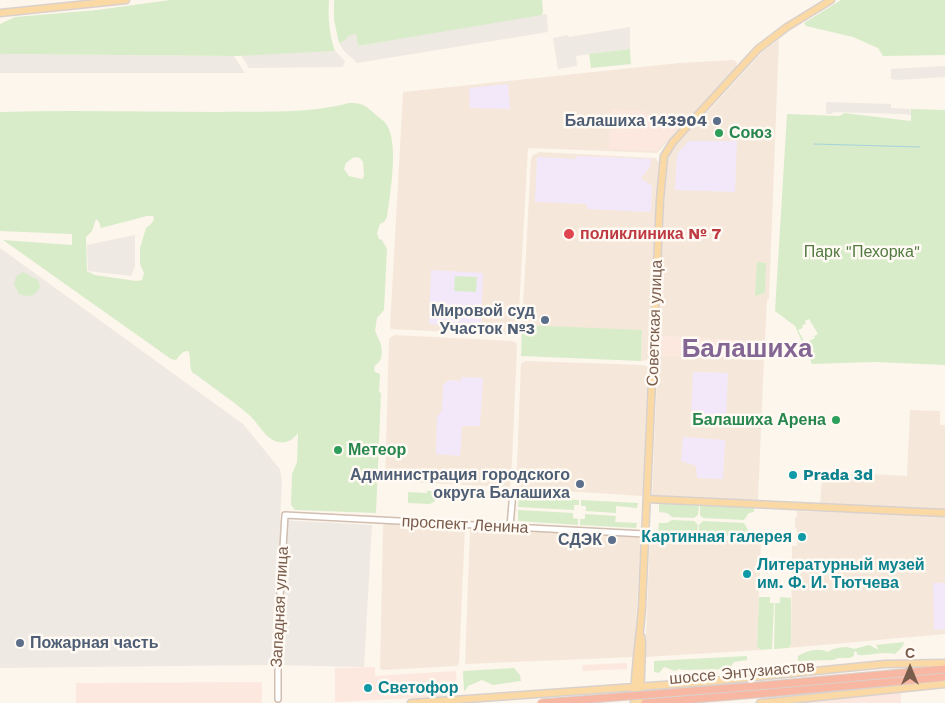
<!DOCTYPE html>
<html>
<head>
<meta charset="utf-8">
<style>
	body { margin:0 }
	#map { position:relative; width:945px; height:703px; overflow:hidden; background:#fdf6ec; font-family:"Work Sans",sans-serif }
	canvas { display:block }
	.north { position:absolute; left:885px; top:643px; width:50px; height:50px; -webkit-text-stroke:4px #fffaf3; paint-order:stroke; rotate:0deg; font-size:14px; font-weight:700; line-height:20px; text-align:center; color:#7a5c4d }
	.north::after { content:''; display:block; margin:auto; width:18px; height:22px; background:#7a5c4d; clip-path:polygon(50% 0,100% 100%,50% 72%,0 100%) }
</style>
</head>
<body>
<div id="map">
<canvas width="945" height="703"></canvas>
<div class="north">С</div>
</div>
<script>
const ctx = document.querySelector('canvas').getContext('2d');
ctx.lineJoin = 'round';
function paint(path, color) { ctx.fillStyle = color; ctx.fill(path, 'evenodd'); }
function strokePath(path, color, width, dash) { ctx.strokeStyle = color; ctx.lineWidth = width; ctx.lineCap = dash ? 'butt' : 'round'; ctx.setLineDash(dash || []); ctx.stroke(path); }
function write(font, color, halo, rows, align = 'center') {
  ctx.font = font + ' "Work Sans",sans-serif'; ctx.lineWidth = 5; ctx.setLineDash([]); ctx.textBaseline = 'middle'; ctx.strokeStyle = halo; ctx.fillStyle = color; for (const [text, x, y, turn = 0] of rows) {
    ctx.save(); ctx.translate(x, y); ctx.rotate((+turn || 0) * Math.PI / 180); ctx.textAlign = isNaN(turn) ? turn : align; if (halo) ctx.strokeText(text, 0, 0); ctx.fillText(text, 0, 0); ctx.restore();
  }
}
paint(new Path2D(`
	M779,39L769,299H767L765,342L659,336L660,313L659,309L666,166L669,155L676,145L713,106L762,52Z
	M734,60L737,63L736,69L657,153L528,148L518,330L516,334L512,335L391,329L390,327L403,92L679,63Z
	M539,152L655,158L659,162L650,356L647,360L641,361L642,331L522,325L531,159L533,155Z
	M394,335L512,341L516,343L517,347L511,484L509,487L385,481L389,339Z
	M658,355L764,360L758,501L756,502L652,495Z
	M525,361L644,365L648,367L643,493L642,496L516,488L521,364Z
	M910,410L940,411V425H945V510L820,505L822,478L851,479L852,473L907,476Z
	M797,511L945,516V634L788,648L791,645L792,546H797V529L795,527V518L797,516Z
	M386,523L465,528L459,662L457,666L382,670L380,668L383,526Z
	M472,527L640,536L641,539L634,657L465,664L470,529Z
	M650,536L761,542L757,647L761,650L645,657Z`), '#f5e8da');
paint(new Path2D(`
	M611,110L645,111V114L670,117L683,122L656,151L609,149Z
	M659,336L765,342L764,360L658,355Z
	M627,663V669L583,671L582,665Z
	M375,667V676L456,671L457,696L335,702V668Z
	M262,682V703H76V683Z
	M901,691V703H787Z`), '#fde8e0');
paint(new Path2D(`
	M547,14L548,32L357,63L344,51L339,43L346,40L348,36L356,34L358,46L507,19Z
	M630,27V49L576,56L577,66L558,69L553,38L568,35L569,37Z
	M335,51L345,61L343,67L249,68L241,55Z
	M0,54L234,56L245,73H0Z
	M945,66V77L897,80L891,79V69Z
	M826,102L891,104V108L910,109L911,115L902,114L833,112L832,114H826Z
	M135,235V267L131,276L88,271L87,245Z
	M0,248L243,424L280,469L282,482L280,520L372,525L364,667L269,665L0,668Z`), '#efe9e4');
paint(new Path2D(`
	M508,84L510,109L470,108L469,88Z
	M689,141H737L735,192L675,190L677,154Z
	M576,156L651,159L650,167L641,178L652,186L651,212L587,209V204L535,202L537,157L576,159Z
	M431,270L483,273L481,327L429,324Z
	M693,372L728,373L726,419L691,418Z
	M461,377L483,378L480,426H462L460,456L436,454L437,417L442,410L443,385L449,380L461,381Z
	M683,437L725,440L723,479L697,478L696,466L681,461Z
	M933,583H945V629L934,630Z`), '#f3e8fa');
paint(new Path2D(`
	M170,0H329C328,18 329,34 335,51L237,56L0,54V24L15,17L97,10Z
	M334,0H542L543,11L542,15L358,46L356,34L348,36L346,40L339,43L334,20Z
	M841,0H945V55L883,56L878,48L853,37L806,26L804,23Z
	M630,49L631,64L591,68L589,54Z
	M349,103C363,103 365,105 376,115C379,118 385,121 387,125C399,146 390,193 387,217L384,222L380,224L377,233L379,239L382,240L387,249L384,310L377,318L375,331C379,340 384,347 381,358C379,365 372,364 375,372L380,374L379,392L381,393L376,513L295,510L291,505L292,474L297,462L298,433C293,440 285,445 275,441C264,437 258,422 248,414C230,399 211,386 192,372C188,363 192,357 188,351C182,351 180,355 176,360L171,359L3,240L72,245V234L0,231V112C73,110 147,112 220,112C263,111 307,114 349,103ZM354,157L360,158L363,162L364,176L362,179L349,176L344,169L346,163ZM147,216H153L154,219L152,223L146,228L140,248V264L144,273L142,280L136,281L95,275L87,271L86,237L92,231L96,219L99,222L101,228Z
	M911,109L945,110V365L874,362L812,364L795,326L775,311L787,114L840,116L844,113L911,121ZM809,319L818,334L814,336L815,338L805,343L798,330L803,328L802,326L806,323L805,321Z
	M757,262L766,263L765,293L755,296Z
	M23,272L38,280L40,286C37,296 28,298 19,294L14,284L16,276Z
	M455,276L477,277L476,292L454,291Z
	M522,325L642,330L641,361L521,356Z
	M427,491H435V501L430,504L408,503V492L427,493Z
	M519,496L579,500V505H574V510L518,507Z
	M581,500L638,503L637,508L616,506V513L586,511V506H581Z
	M659,503L699,505L698,515L694,518L672,517L667,513L659,512Z
	M700,505L754,508V512L749,513L744,520L703,518L700,515Z
	M518,510L573,513V518L578,519V525L518,521Z
	M585,514L616,516L615,522L637,523L636,528L580,525V519H585Z
	M672,520L694,521L698,525L697,534L658,532L659,523H667Z
	M703,521L744,523L748,530L753,532V537L699,534V525Z
	M759,597H770V603H774L772,649L761,650L757,647Z
	M780,597L791,598V645L788,648L774,649L775,603H780Z
	M904,642L903,646L895,654C883,651 870,656 858,655L856,651L854,652V656L850,658H838L834,660L798,661V656C806,651 819,647 828,652C834,647 848,646 854,649L869,645L879,650L876,645Z
	M747,656V660L734,662L729,669L683,670L679,669L675,671L664,667L659,673L654,672V661Z
	M514,668L520,675L521,681L493,685L482,680L468,686L465,691L464,690L463,671Z`), '#d8ecc9');
strokePath(new Path2D(`
	M814,144L920,147`), '#a5d3da', 1);
const minor = new Path2D(`
	M510,527L513,491
	M278,699V629L285,515L645,534`);
const major = new Path2D(`
	M0,13L126,0
	M647,499L945,513
	M411,703L705,682L885,664L945,663
	M634,703C634,670 640,639 642,606L660,200L664,156L673,142L758,49L787,27L831,0
	M640,703L642,644L641,636
	M760,703L945,684`);
const highway = new Path2D(`
	M769,685L945,669
	M769,693L945,677`);
strokePath(minor, '#d1beb0', 8);
strokePath(major, '#dad1cd', 9);
strokePath(highway, '#dad1cd', 9);
strokePath(minor, '#fff', 5);
strokePath(major, '#fbd9a5', 6);
strokePath(highway, '#f7b7a3', 7);
const highwayBridge = new Path2D(`
	M541,703L769,685
	M645,703L769,693`);
strokePath(highwayBridge, '#dad1cd', 9, []);
strokePath(highwayBridge, '#f7b7a3', 7);
for (const [x, y, r, color] of [
	[717,121,5,"#5c6f8a"],
	[719,133,5,"#2e9e5b"],
	[569,234,6,"#e0444e"],
	[545,320,5,"#5c6f8a"],
	[836,420,5,"#2e9e5b"],
	[338,450,5,"#2e9e5b"],
	[793,475,5,"#0f9aa8"],
	[580,484,5,"#5c6f8a"],
	[802,537,5,"#0f9aa8"],
	[612,540,5,"#5c6f8a"],
	[747,574,5,"#0f9aa8"],
	[20,643,5,"#5c6f8a"],
	[368,688,5,"#0f9aa8"]
]) { const dot = new Path2D(); dot.arc(x, y, r, 0, 2 * Math.PI); ctx.fillStyle = color; ctx.fill(dot); strokePath(dot, '#fffaf3', 2); }
write('bold 16px', '#4e5e75', '#fffaf3', [
	["Балашиха 143904",707,121],
	["Мировой суд",535,311],
	["Участок №3",535,329],
	["Администрация городского",570,475],
	["округа Балашиха",570,493],
	["СДЭК",602,540],
	["Пожарная часть",30,643,"left"]
], 'right');
write('bold 16px', '#27864d', '#fffaf3', [
	["Союз",729,133],
	["Балашиха Арена",826,420,"right"],
	["Метеор",348,450]
], 'left');
write('bold 16px', '#be3a42', '#fffaf3', [
	["поликлиника № 7",580,234]
], 'left');
write('16px', '#537a41', '#fffaf3', [
	["Парк \"Пехорка\"",862,252]
]);
write('16px', '#7a5c4d', '#fffaf3', [
	["Советская улица",655,323,-88],
	["проспект Ленина",465,525,3],
	["Западная улица",280,607,-87],
	["шоссе Энтузиастов",742,673,-5]
]);
write('bold 16px', '#0d838f', '#fffaf3', [
	["Prada 3d",803,475],
	["Картинная галерея",792,537,"right"],
	["Литературный музей",757,565],
	["им. Ф. И. Тютчева",757,583],
	["Светофор",378,688]
], 'left');
write('bold 26px', '#846695', '#fffaf3', [
	["Балашиха",747,349]
]);
</script>
</body>
</html>
